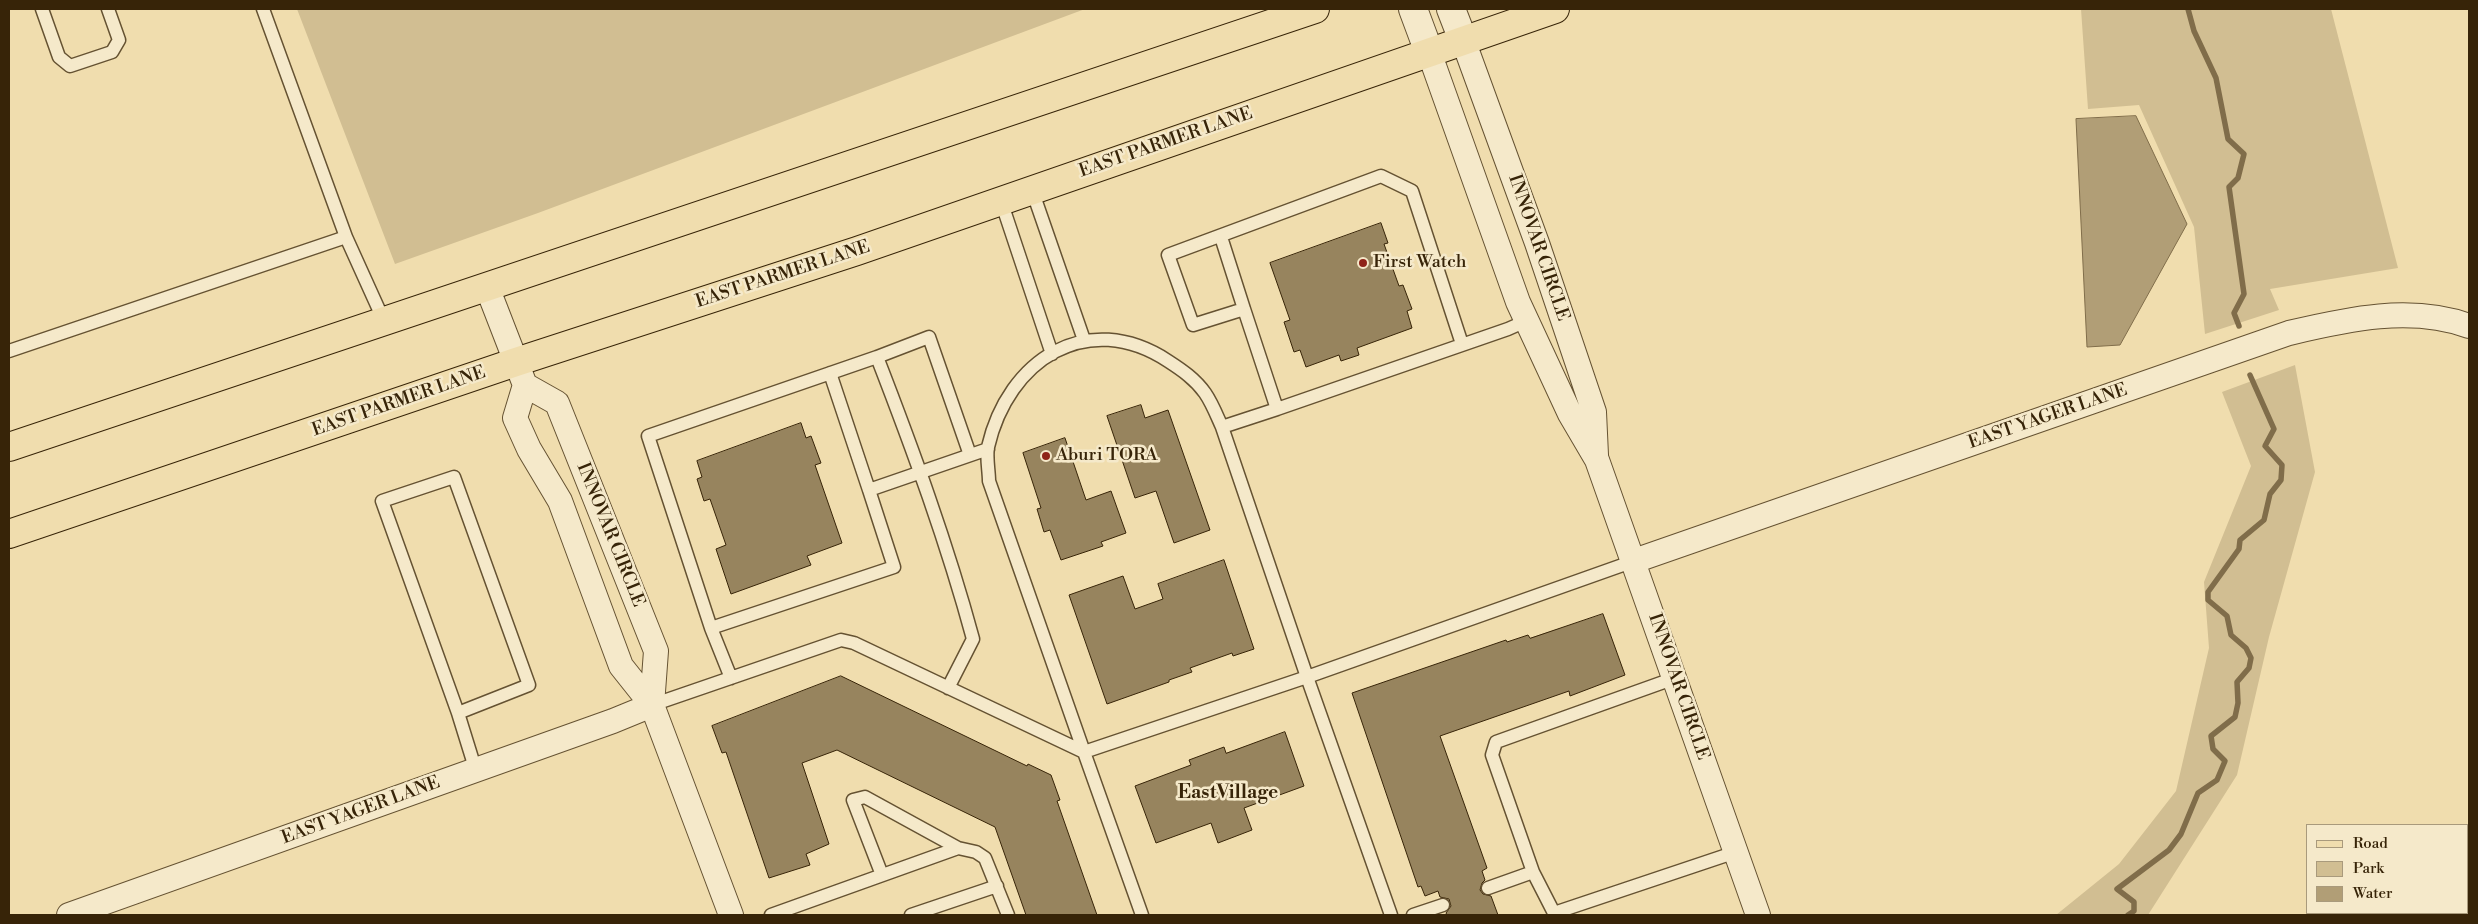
<!DOCTYPE html>
<html>
<head>
<meta charset="utf-8">
<style>
	body { margin:0 }
	#map { position:relative; width:2478px; height:924px; overflow:hidden; background:#f0ddae; font-family:"Libre Bodoni",serif }
	canvas { display:block }
	.frame { position:absolute; inset:0; border:10px solid #372408; pointer-events:none }
	.legend { position:absolute; left:2306px; top:824px; width:162px; height:90px; box-sizing:border-box; background:#f5e9ca; border:1px solid #a99a7c; margin:0; padding:6px 9px; list-style:none; font-size:15px; color:#372408 }
	.legend li { display:flex; align-items:center; gap:10px; height:25px }
	.legend b { width:25px; border:1px solid #a99a7c }
</style>
</head>
<body>
<div id="map">
<canvas width="2478" height="924"></canvas>
<div class="frame"></div>
<ul class="legend">
<li><b style="height:6px;background:#f0ddae"></b>Road</li>
<li><b style="height:14px;background:#d1be92"></b>Park</li>
<li><b style="height:14px;background:#b19e76"></b>Water</li>
</ul>
</div>
<script>
const ctx = document.querySelector('canvas').getContext('2d');
ctx.lineJoin = 'round';
function paint(path, color) { ctx.fillStyle = color; ctx.fill(path, 'evenodd'); }
function strokePath(path, color, width, dash) { ctx.strokeStyle = color; ctx.lineWidth = width; ctx.lineCap = dash ? 'butt' : 'round'; ctx.setLineDash(dash || []); ctx.stroke(path); }
function write(font, color, halo, rows, align = 'center') {
  ctx.font = font + ' "Libre Bodoni",serif'; ctx.lineWidth = 5; ctx.setLineDash([]); ctx.textBaseline = 'middle'; ctx.strokeStyle = halo; ctx.fillStyle = color; for (const [text, x, y, turn = 0] of rows) {
    ctx.save(); ctx.translate(x, y); ctx.rotate((+turn || 0) * Math.PI / 180); ctx.textAlign = isNaN(turn) ? turn : align; if (halo) ctx.strokeText(text, 0, 0); ctx.fillText(text, 0, 0); ctx.restore();
  }
}
paint(new Path2D(`
	M297,9H1085L538,213L395,264Z
	M2081,9H2331L2398,268L2270,289L2279,310L2205,334L2194,227L2139,105L2088,109Z
	M2295,365L2315,472L2269,637L2237,775L2148,915H2056L2119,864L2176,791L2209,648L2204,582L2251,466L2222,392Z`), '#d1be92');
const water = new Path2D(`
	M2136,116L2187,224L2120,345L2087,347L2076,119Z`);
paint(water, '#b19e76');
strokePath(water, '#806d4a', 1);
strokePath(new Path2D(`
	M2188,9L2194,31L2216,78L2228,139L2244,154L2238,178L2229,187L2244,294L2234,313L2239,326
	M2128,915L2134,911V902L2117,889L2169,850L2181,834L2198,793L2217,780L2225,761L2213,749L2211,736L2235,717L2238,703L2237,682L2249,668L2251,658L2246,648L2231,635L2227,616L2208,600V592L2239,549L2240,540L2264,520L2270,494L2281,480L2282,465L2265,446L2274,429L2250,375`), '#806d4a', 5.5);
const building = new Path2D(`
	M1381,223L1388,243L1384,244L1399,286L1403,285L1412,309L1407,311L1412,328L1357,348L1359,355L1341,361L1339,355L1306,367L1300,350L1294,352L1284,322L1290,320L1270,263Z
	M1141,405L1145,418L1168,410L1210,530L1174,543L1156,491L1135,498L1107,416Z
	M801,423L806,438L811,436L821,463L815,465L842,543L807,556L811,565L731,594L716,549L726,545L710,499L704,501L697,479L702,477L697,461Z
	M1065,438L1086,500L1111,491L1126,533L1101,542L1103,546L1061,560L1050,530L1044,532L1037,509L1041,508L1023,453Z
	M1224,560L1254,649L1233,656L1232,653L1190,668L1192,672L1169,680V682L1107,704L1069,595L1123,576L1135,609L1163,599L1158,584Z
	M1603,614L1625,675L1570,696L1569,691L1440,736L1487,868L1482,871L1485,880L1482,883L1480,890L1483,894L1491,896L1498,915H1447L1446,913L1451,906L1449,899L1440,897L1438,891L1425,896L1421,886L1418,887L1352,693L1506,640L1507,642L1528,635L1530,638Z
	M841,676L1027,766L1028,764L1051,775L1060,800L1057,801L1097,915H1026L995,827L837,750L802,763L829,844L806,854L810,865L769,878L726,752L722,753L712,726Z
	M1285,732L1304,786L1244,808L1252,830L1218,843L1211,823L1156,843L1135,786L1191,765L1189,760L1224,747L1226,753Z`);
paint(building, '#97845e');
strokePath(building, '#372408', 1);
const service = new Path2D(`
	M42,9L59,57L70,66L112,52L119,40L108,9
	M1032,190L1084,340
	M1001,201L1052,354
	M346,237L384,321
	M1221,237L1244,309
	M1462,344L1412,191L1381,176L1168,255L1193,325L1244,309L1277,409L1508,329L1526,321
	M9,351L346,237L263,9
	M877,357L929,337L970,455
	M830,373L869,490
	M1222,427C1217,416 1212,403 1205,393C1195,379 1182,370 1168,361C1087,308 1008,360 988,447C986,457 989,471 989,481L1084,752L1307,677L1222,427L1277,409
	M711,628L648,436L877,357C913,450 947,543 973,639L948,688
	M731,678L711,628L894,567L869,490L988,449
	M1675,678L1496,742L1492,755L1533,872L1554,913L1736,852
	M652,705L841,640L854,643L1084,752L1142,915
	M458,713L529,685L454,477L382,501L458,713L476,771
	M882,875L853,800L865,797L958,848
	M1488,888L1533,872
	M771,915L958,848L976,852L985,858L1008,915
	M911,915L997,886
	M1391,915L1307,677L1634,561
	M1413,915L1443,905`);
const minor = new Path2D(`
	M1463,40L1537,243L1594,412L1596,455
	M1429,52L1518,302L1570,414L1597,460L1758,915
	M487,287L525,385L515,418L529,449L560,501L621,666L652,705L731,915
	M525,385L557,403L656,651L652,705
	M1634,561L2289,333C2348,319 2411,305 2469,326
	M69,915L613,721L652,705`);
const tertiary = new Path2D(`
	M1413,9L1429,52
	M1451,9L1463,40`);
const primary = new Path2D(`
	M9,447L1315,9
	M9,534L516,362L857,251L1555,9`);
strokePath(service, '#655232', 15);
strokePath(minor, '#655232', 26);
strokePath(tertiary, '#655232', 30);
strokePath(primary, '#372408', 30);
strokePath(service, '#f5e9ca', 12);
strokePath(minor, '#f5e9ca', 24);
strokePath(tertiary, '#f5e9ca', 28);
strokePath(primary, '#f0ddae', 28);
for (const [x, y, r, color] of [
	[1363,263,5,"#8f2418"],
	[1046,456,5,"#8f2418"]
]) { const dot = new Path2D(); dot.arc(x, y, r, 0, 2 * Math.PI); ctx.fillStyle = color; ctx.fill(dot); strokePath(dot, '#f5e9ca', 2); }
write('18px', '#372408', '#f5e9ca', [
	["EAST PARMER LANE",1166,143,-19],
	["INNOVAR CIRCLE",1538,248,71],
	["EAST PARMER LANE",783,275,-18],
	["EAST PARMER LANE",399,402,-19],
	["EAST YAGER LANE",2048,417,-19],
	["INNOVAR CIRCLE",610,535,68],
	["INNOVAR CIRCLE",1678,687,71],
	["EAST YAGER LANE",361,811,-20]
]);
write('18px', '#372408', '#f5e9ca', [
	["First Watch",1373,263],
	["Aburi TORA",1056,456]
], 'left');
write('bold 19px', '#372408', '#f5e9ca', [
	["EastVillage",1228,793]
]);
</script>
</body>
</html>
